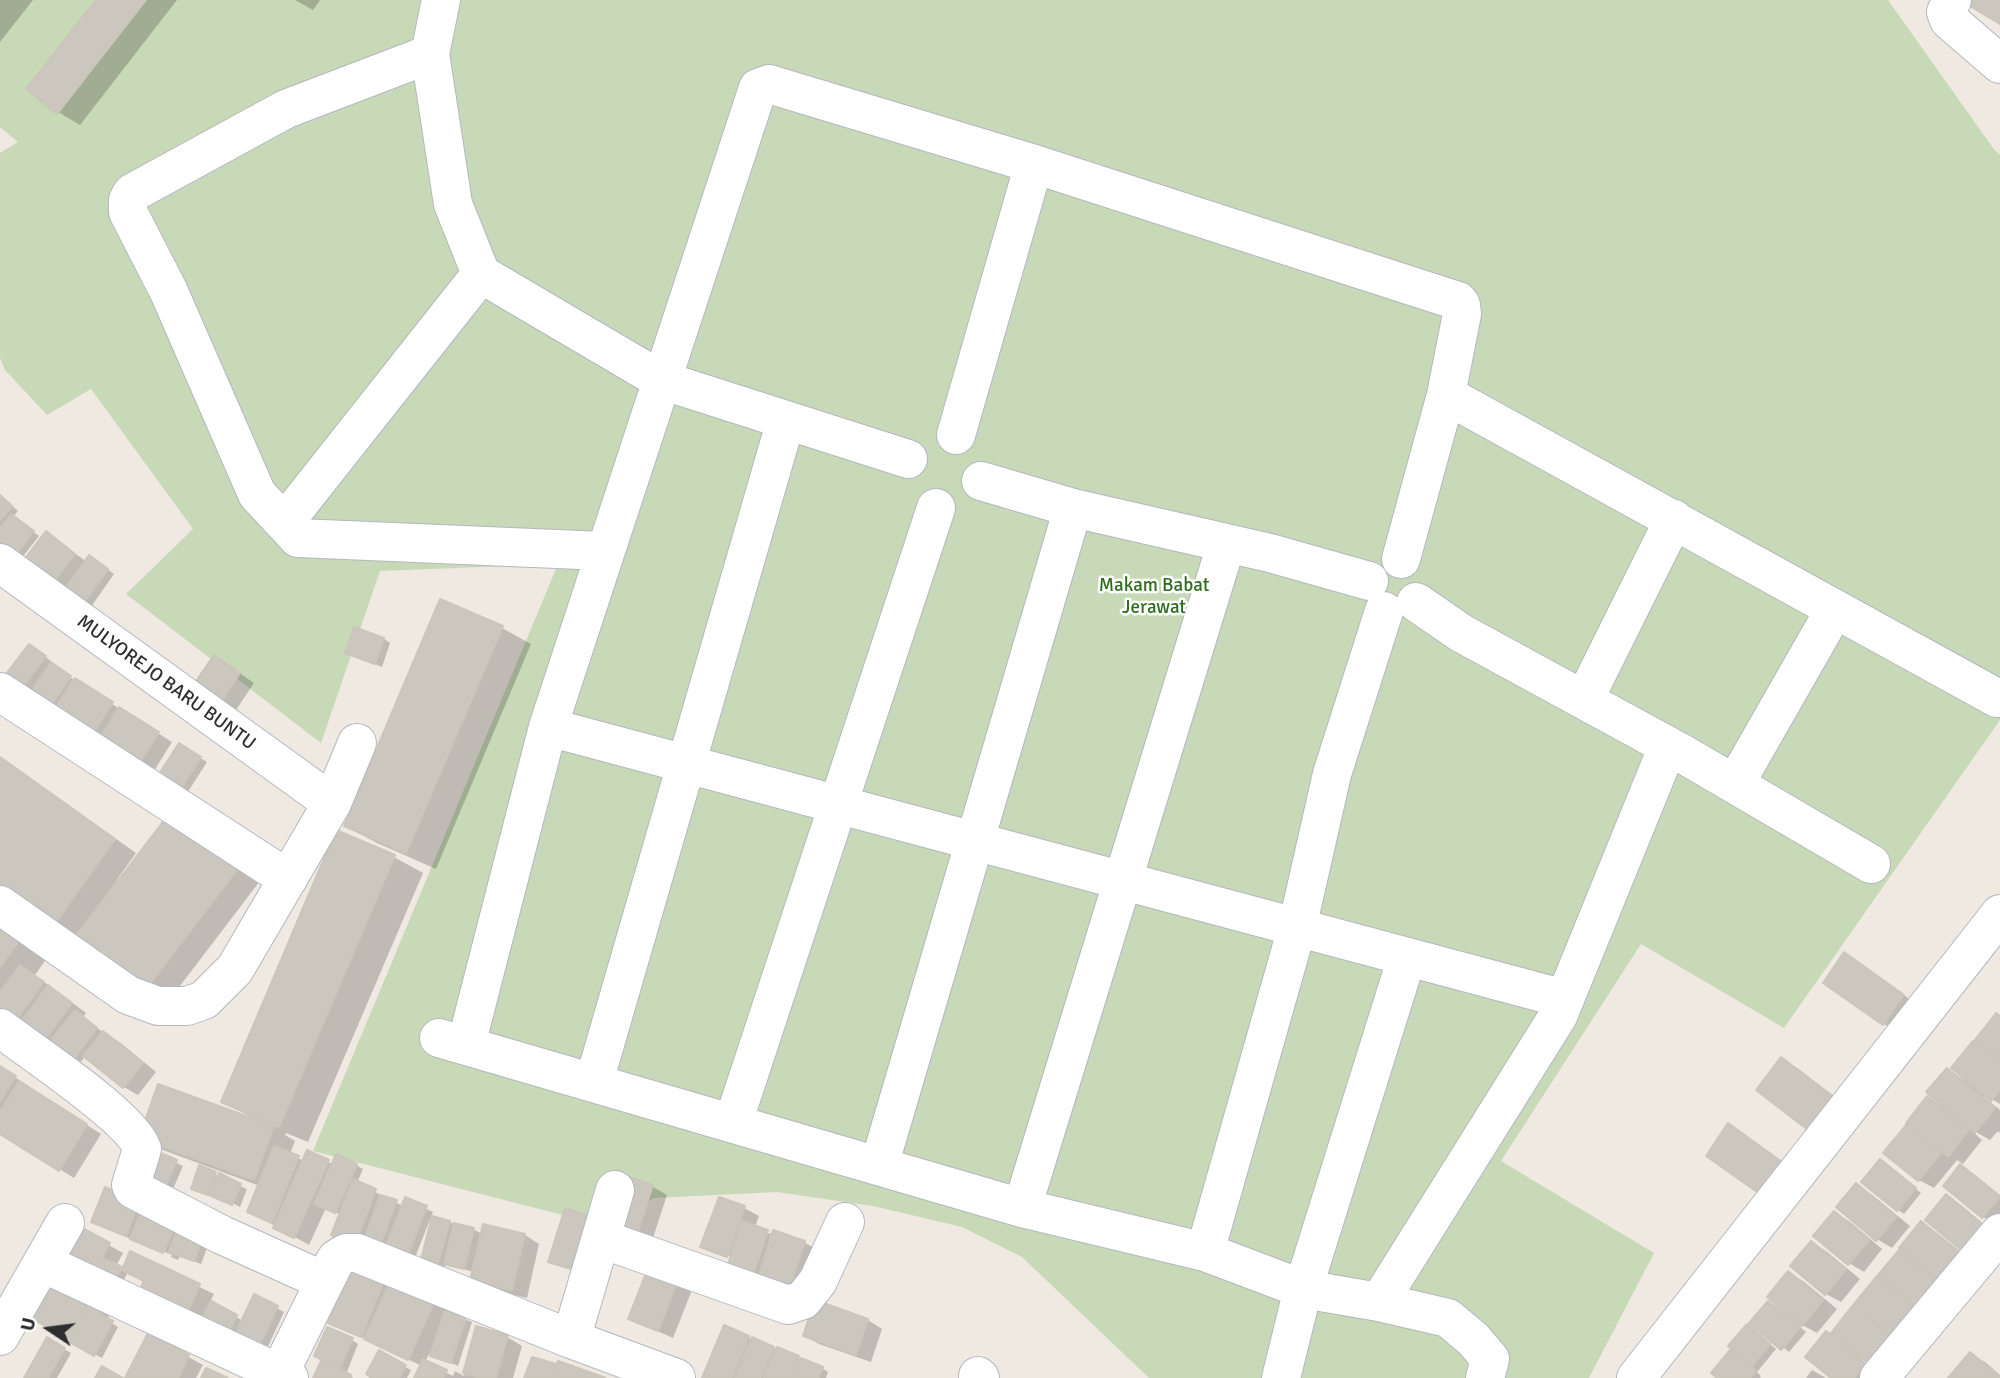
<!DOCTYPE html>
<html>
<head>
<meta charset="utf-8">
<style>
	body { margin:0 }
	#map { position:relative; width:2000px; height:1378px; overflow:hidden; background:#efe9e1; font-family:Signika,sans-serif }
	canvas { display:block }
	.north { position:absolute; left:14px; top:1294px; width:70px; height:70px; -webkit-text-stroke:5px #fff; paint-order:stroke; rotate:283deg; font-size:19px; font-weight:700; line-height:28px; text-align:center; color:#2e2e2e }
	.north::after { content:''; display:block; margin:auto; width:24px; height:32px; background:#2e2e2e; clip-path:polygon(50% 0,100% 100%,50% 72%,0 100%) }
</style>
</head>
<body>
<div id="map">
<canvas width="2000" height="1378"></canvas>
<div class="north">U</div>
</div>
<script>
const ctx = document.querySelector('canvas').getContext('2d');
ctx.lineJoin = 'round';
function paint(path, color) { ctx.fillStyle = color; ctx.fill(path, 'evenodd'); }
function strokePath(path, color, width, dash) { ctx.strokeStyle = color; ctx.lineWidth = width; ctx.lineCap = dash ? 'butt' : 'round'; ctx.setLineDash(dash || []); ctx.stroke(path); }
function write(font, color, halo, rows, align = 'center') {
  ctx.font = font + ' Signika,sans-serif'; ctx.lineWidth = 5; ctx.setLineDash([]); ctx.textBaseline = 'middle'; ctx.strokeStyle = halo; ctx.fillStyle = color; for (const [text, x, y, turn = 0] of rows) {
    ctx.save(); ctx.translate(x, y); ctx.rotate((+turn || 0) * Math.PI / 180); ctx.textAlign = isNaN(turn) ? turn : align; if (halo) ctx.strokeText(text, 0, 0); ctx.fillText(text, 0, 0); ctx.restore();
  }
}
paint(new Path2D(`
	M0,0H1888L1993,148L2000,155V720L1784,1028L1641,944L1501,1161L1654,1253L1589,1378H1149L1022,1257L962,1227L873,1206L777,1192L655,1198L594,1223L313,1151L558,564L380,571L321,743L126,594L193,529L91,389L47,415L5,370L0,358V153L18,142L0,127Z`), '#c8d9b8');
paint(new Path2D(`
	M0,0H33L0,42Z
	M98,0H177L80,125L58,112L29,89Z
	M295,0H320L313,10Z
	M0,495L18,511L13,517L39,536L17,564L0,552Z
	M46,534L86,561H96L114,574L86,614L51,586Z
	M502,628L531,644L436,869L375,842L346,826Z
	M384,639L390,643L382,667L354,656Z
	M36,650L51,661L49,664L172,742L154,771L20,691Z
	M229,666L254,683L228,722L213,713Z
	M179,745L207,762L182,801Z
	M0,759L19,770L136,853L116,881L119,883L172,812L263,877L170,999L79,933L74,941L0,891Z
	M394,857L423,873L308,1142L286,1133L285,1135L295,1141L290,1154L304,1161L356,1165L363,1169L357,1183L403,1206L406,1200L433,1212L414,1260L370,1252L341,1215L326,1208L309,1245L250,1212L260,1186L163,1150L141,1137L252,1118L223,1101Z
	M0,925L47,958L35,975L86,1013L83,1017L104,1033L118,1041L156,1072L138,1095L124,1087L85,1056L81,1062L0,1011Z
	M1845,954L1918,1005L1898,1032L1884,1024Z
	M1997,1016L2000,1018V1104L1985,1095L1984,1097L2000,1110V1133L1998,1131L1990,1140L1974,1131L1973,1132L1982,1140L1963,1164L1957,1160L1934,1188L1919,1180L1886,1153L1928,1099L1945,1108L1947,1070L1968,1082L1969,1081L1953,1067Z
	M1782,1059L1796,1067L1847,1106L1809,1128Z
	M0,1068L29,1086L28,1088L101,1134L74,1178L0,1132Z
	M155,1153L183,1166L170,1196Z
	M1887,1165L1921,1193L1904,1214L1898,1210Z
	M1961,1167L1975,1175L2000,1195V1222L1998,1225L1983,1217L1945,1186Z
	M200,1168L247,1189L240,1207L217,1195L198,1189Z
	M627,1179L653,1187L667,1195L652,1241L612,1224Z
	M1856,1186L1871,1194L1910,1226L1892,1248L1877,1239Z
	M1946,1196L1961,1205L1997,1235L1977,1258Z
	M720,1199L744,1208L759,1216L755,1227L773,1235L804,1242L819,1251L801,1305L771,1295L736,1258L716,1251V1254L703,1246Z
	M147,1203L210,1240L201,1264L180,1256L178,1260L171,1257L172,1255L145,1244V1246L93,1221Z
	M566,1210L593,1220L578,1271L557,1265Z
	M1834,1213L1849,1221L1882,1249L1864,1272L1849,1263Z
	M449,1222L473,1229L482,1234L484,1226L525,1235L539,1244L527,1298L486,1288L473,1272L446,1263L445,1267L429,1263Z
	M1921,1223L1936,1232L1972,1261L1952,1286L1934,1275L1933,1277L1950,1291L1906,1341L1888,1330L1887,1332L1903,1345L1862,1357L1861,1359L1878,1374L1875,1378H1834L1826,1334L1845,1344L1853,1308L1870,1317L1871,1316L1857,1304L1899,1252L1916,1262Z
	M76,1227L123,1253L116,1266L124,1270L131,1254L214,1294L210,1302L243,1321L255,1296L284,1312L265,1353L202,1320L146,1281L128,1272L119,1289L105,1287Z
	M1812,1243L1826,1251L1860,1279L1841,1302L1826,1294L1793,1266Z
	M354,1264L451,1306L448,1312L472,1322L458,1366L429,1354L425,1362L453,1376L455,1371L464,1376L477,1328L507,1337L522,1346L513,1378H416L422,1366L330,1322Z
	M649,1270L692,1290L673,1338L630,1319Z
	M1789,1273L1803,1281L1837,1309L1817,1333L1795,1321L1794,1322L1806,1332L1789,1352L1752,1323L1769,1303L1783,1311Z
	M38,1277L113,1309L107,1320L118,1327L102,1358L71,1342L73,1338L35,1319Z
	M816,1303L868,1320L882,1329L871,1362L819,1344L805,1336Z
	M725,1328L822,1368L828,1372L826,1378H704Z
	M1754,1330L1776,1349L1757,1372L1761,1376L1760,1378H1720L1714,1373L1733,1349Z
	M148,1335L203,1365L196,1378H129Z
	M47,1340L71,1353L57,1378H26Z
	M352,1340L358,1344L346,1374L354,1378H315Z
	M379,1353L411,1370L407,1378H375Z
	M1970,1354L1985,1362L2000,1375V1378H1950Z
	M1812,1370L1826,1378H1806Z`), '#0003');
const building = new Path2D(`
	M96,0H146L57,114L26,89Z
	M1960,0H2000V24Z
	M0,495L12,506L0,520Z
	M11,514L34,531L10,562L0,554V528Z
	M46,531L75,554L50,587L20,565Z
	M89,555L108,569L78,611L59,597Z
	M440,599L503,626L406,853L344,826Z
	M354,627L384,638L375,664L345,653Z
	M29,644L46,656L19,692L2,679Z
	M214,655L240,673L212,715L185,697Z
	M51,662L71,676L48,710L28,696Z
	M75,678L113,702L89,739L51,714Z
	M119,707L159,732L139,764L99,739Z
	M179,743L201,757L174,799L152,785Z
	M0,757L115,839L51,929L0,893Z
	M172,810L242,863L147,988L77,934Z
	M336,830L395,855L279,1127L221,1102Z
	M0,927L19,941L0,967Z
	M1844,952L1904,995L1883,1025L1823,983Z
	M20,965L44,982L14,1023L0,1013V992Z
	M48,985L72,1003L38,1049L14,1031Z
	M75,1010L97,1028L73,1060L50,1041Z
	M1996,1013L2000,1016V1062L1974,1041Z
	M103,1031L143,1063L123,1088L83,1056Z
	M1973,1041L2000,1064V1090L1991,1101L1951,1068Z
	M1781,1057L1833,1097L1808,1130L1756,1090Z
	M0,1066L16,1076L0,1102Z
	M1947,1068L1995,1108L1975,1133L1926,1092Z
	M19,1081L87,1124L59,1171L0,1134V1112Z
	M158,1084L274,1126L254,1180L139,1138Z
	M1927,1096L1969,1130L1948,1157L1906,1123Z
	M1728,1123L1782,1162L1760,1194L1706,1156Z
	M1907,1124L1941,1153L1918,1181L1883,1153Z
	M274,1146L299,1156L272,1223L247,1212Z
	M154,1150L177,1160L162,1194L140,1183Z
	M307,1150L329,1160L294,1238L273,1228Z
	M336,1154L357,1164L335,1213L314,1204Z
	M1880,1159L1916,1188L1897,1211L1861,1182Z
	M1960,1164L2000,1197L1982,1218L1943,1186Z
	M199,1165L216,1172L208,1195L191,1189Z
	M219,1173L241,1184L232,1205L209,1195Z
	M626,1176L653,1185L637,1234L610,1225Z
	M353,1179L376,1189L355,1245L331,1235Z
	M1856,1183L1896,1217L1876,1241L1836,1207Z
	M105,1187L139,1202L126,1236L91,1222Z
	M1946,1194L1983,1225L1962,1251L1925,1220Z
	M380,1195L397,1200L380,1246L364,1241Z
	M405,1197L427,1206L407,1257L385,1248Z
	M719,1197L745,1206L727,1257L700,1247Z
	M146,1201L180,1215L163,1253L130,1239Z
	M565,1208L587,1215L571,1269L548,1262Z
	M1834,1211L1869,1240L1848,1265L1813,1236Z
	M432,1216L450,1221L438,1264L421,1260Z
	M742,1221L768,1230L749,1287L723,1279Z
	M1921,1221L1958,1252L1936,1279L1899,1248Z
	M454,1223L474,1228L464,1269L444,1264Z
	M75,1224L110,1243L90,1280L55,1261Z
	M483,1224L525,1234L512,1290L470,1281Z
	M180,1225L204,1235L194,1261L169,1252Z
	M773,1230L805,1241L786,1298L755,1288Z
	M1811,1241L1846,1269L1825,1295L1790,1266Z
	M1899,1250L1936,1281L1916,1307L1878,1275Z
	M130,1251L200,1284L184,1320L136,1298L144,1281L122,1270Z
	M103,1258L122,1267L111,1287L93,1277Z
	M353,1262L386,1276L361,1337L328,1323Z
	M648,1268L678,1280L658,1331L628,1319Z
	M1788,1271L1823,1300L1802,1326L1767,1297Z
	M37,1275L88,1301L70,1338L18,1312Z
	M393,1275L437,1296L408,1360L364,1339Z
	M1877,1276L1913,1306L1891,1334L1854,1304Z
	M254,1294L278,1306L257,1351L233,1339Z
	M93,1297L107,1304L101,1315L113,1321L94,1356L69,1342Z
	M815,1300L868,1319L856,1355L803,1336Z
	M211,1301L237,1315L227,1336L200,1321Z
	M1768,1301L1800,1327L1781,1350L1749,1323Z
	M1853,1305L1889,1336L1868,1363L1831,1333Z
	M445,1310L466,1317L451,1363L430,1356Z
	M1747,1324L1770,1344L1752,1366L1728,1346Z
	M724,1325L749,1336L732,1378H702Z
	M476,1326L508,1335L496,1378H480L463,1373Z
	M327,1327L353,1338L340,1368L314,1356Z
	M1826,1331L1865,1364L1854,1378H1831L1805,1357Z
	M148,1333L189,1355L178,1378H125Z
	M47,1337L65,1348L48,1378H24Z
	M752,1337L774,1347L761,1378H735Z
	M777,1347L799,1356L790,1378H764Z
	M379,1350L406,1365L399,1378H372L366,1374Z
	M1730,1350L1756,1371L1750,1378H1717L1711,1373Z
	M1970,1352L2000,1377V1378H1948Z
	M532,1357L556,1364L551,1378H524Z
	M801,1358L823,1367L818,1378H792Z
	M322,1359L351,1375L350,1378H313Z
	M423,1359L447,1370L443,1378H414Z
	M558,1361L606,1378H553Z
	M102,1366L123,1378H95Z
	M206,1368L228,1378H201Z`);
paint(building, '#cbc7bf');
strokePath(building, '#cbc5ba', 2);
const minor = new Path2D(`
	M441,0L430,54L453,204L481,274L661,380L908,459
	M1952,0L1946,12L1949,20L2000,64
	M430,54L286,109L132,193L128,200V212L169,292L257,494L284,523L481,274
	M1446,395L1997,698
	M956,435L1034,164
	M981,481L1073,508L1270,553L1369,581
	M284,523L298,538L604,551
	M0,563L332,803
	M1416,602L1461,633L1683,754L1871,864
	M0,692L288,879
	M1584,700L1674,519
	M548,727L1565,999
	M1735,784L1835,609
	M0,905L128,995L158,1006H187L204,1000L235,969L332,803L357,743
	M0,1028C29,1050 134,1119 142,1149L131,1185L133,1189L222,1235L324,1281
	M439,1038L1022,1208L1205,1252L1303,1289L1379,1302L1448,1318L1473,1339L1490,1359L1485,1378
	M466,1045L548,727L758,88L769,84L1034,164L1458,301L1461,305L1462,314L1446,395L1401,559
	M594,1082L786,420
	M733,1123L936,508
	M879,1166L1073,508
	M1022,1208L1226,545
	M602,1239L788,1305L803,1300L818,1281L845,1222
	M1205,1252L1297,928L1332,774L1384,611
	M43,1263L289,1378
	M1379,1302L1558,1016L1668,746
	M0,1336L65,1223
	M571,1339L676,1378
	M978,1376L980,1378
	M277,1378L336,1259L346,1253H357L571,1339L615,1190
	M1281,1378L1303,1289L1407,957
	M1636,1378L2000,914
	M1879,1378L2000,1233`);
strokePath(minor, '#b4b7c1', 40);
strokePath(minor, '#fff', 38);
write('19px', '#2c6e1b', '#fff', [
	["Makam Babat",1154,586],
	["Jerawat",1154,608]
]);
write('19px', '#2e2e2e', '#fff', [
	["MULYOREJO BARU BUNTU",166,683,36]
]);
</script>
</body>
</html>
